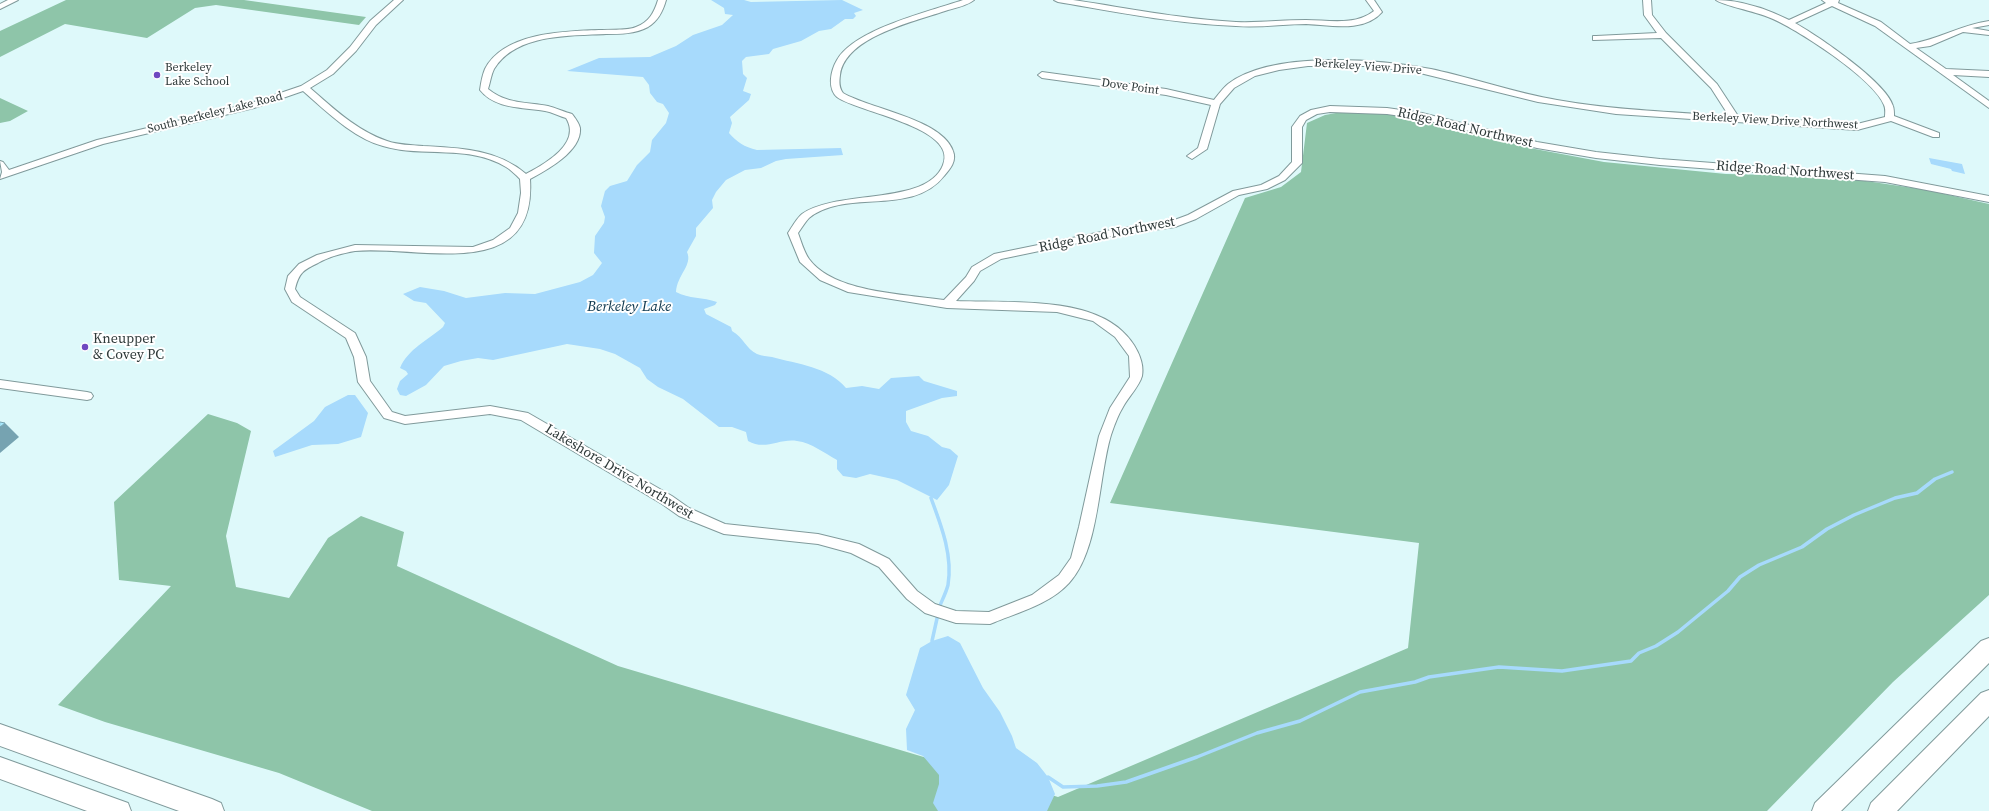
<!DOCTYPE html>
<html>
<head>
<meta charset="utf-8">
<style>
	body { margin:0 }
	canvas { display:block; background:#def9fa }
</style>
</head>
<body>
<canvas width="1989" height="811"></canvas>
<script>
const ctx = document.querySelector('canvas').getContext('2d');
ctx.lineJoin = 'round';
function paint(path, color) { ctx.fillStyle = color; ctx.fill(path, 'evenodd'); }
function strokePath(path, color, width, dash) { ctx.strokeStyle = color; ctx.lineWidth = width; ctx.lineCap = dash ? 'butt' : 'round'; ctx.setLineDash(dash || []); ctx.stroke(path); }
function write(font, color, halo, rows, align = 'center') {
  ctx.font = font + ' "Source Serif 4",serif'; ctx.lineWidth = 4; ctx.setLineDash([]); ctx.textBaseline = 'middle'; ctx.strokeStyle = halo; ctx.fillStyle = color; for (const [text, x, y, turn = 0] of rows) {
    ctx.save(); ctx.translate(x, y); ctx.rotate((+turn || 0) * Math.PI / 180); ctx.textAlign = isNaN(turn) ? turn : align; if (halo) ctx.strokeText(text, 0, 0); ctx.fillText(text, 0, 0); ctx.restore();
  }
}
paint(new Path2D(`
	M66,0H244L366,17L359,25L216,5L195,8L147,38L65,24L0,57V31Z
	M0,98L28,111L10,121L0,123Z
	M1347,111L1390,114L1421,119L1535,149L1604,162L1726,174L1820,176L1859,180L1927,190L1989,204V595L1893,682L1767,811H372L279,773L105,722L58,705L171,586L119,580L114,502L208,414L237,423L251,431L226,536L236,587L289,598L328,538L361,516L404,532L397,566L618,666L1058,797L1408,648L1419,543L1110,503L1245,198L1281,187L1301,172L1307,123L1325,115Z`), '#8ec5a9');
paint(new Path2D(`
	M711,0H744L751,2L842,0L863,10L854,13L856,16L853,19H845L831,29L819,31L801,41L773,49L769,54L746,57L742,61L743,74L747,78L743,91L751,94L749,100L730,117L732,123L729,133C737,142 744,147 757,150L841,148L843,155L786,159L776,161L761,168L745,170L726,180L716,192L712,200L713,208L696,228V236L687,252C693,265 677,275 676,292C689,299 703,297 717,302L715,305L704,309L706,314L731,327L732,331C744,338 746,349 757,354C762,356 767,356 772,357C797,364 829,367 846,388L862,386L879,389L891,378L919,376L924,381L957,391V396L942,398L906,411V422L911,431L928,436L942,447L950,449L958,456L949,485L937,500L897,480L870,474L856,478L843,476L837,469V460C824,453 812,443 797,441C780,438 765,451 748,441L746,432L732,427H719L683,399L658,387L647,379L640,368L615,354L600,349L567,344L493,360L478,358L461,361L444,366L426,385L406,396L400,395L397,389L400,381L408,374L406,371L400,368C408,349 428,340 443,327L445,323L426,303L414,301L403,294L420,287L444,291L466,298L505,293L535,294L580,282L593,275L602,263L594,253L595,236L604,223L605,217L601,206L605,191L610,186L627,181L637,165L650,152L652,140L666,123L669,113L663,104L657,102L650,93L649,85L643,77L567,71L599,58L650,57L676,46L693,35L722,25L733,15L725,14L724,8Z
	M1929,158L1962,164L1965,174L1952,171L1951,169L1931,164Z
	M348,395H355L368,413L361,437L338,444L312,445L275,457L273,451L314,421L325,407Z
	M948,636L960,643L983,688L1000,712L1012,736L1016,748L1037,763L1048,777L1055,794L1047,811H938L933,803L939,784V775L923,756L907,750L906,729L915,710L906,695L920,648L932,641Z`), '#a7dafc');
strokePath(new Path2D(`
	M931,498C941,525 953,555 948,585C946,593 942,600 939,608
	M932,641L938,614
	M1048,777L1063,787L1097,786L1126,782L1197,757L1257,733L1300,721L1360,692L1415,682L1429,677L1499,667L1562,671L1631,661L1639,653L1656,646L1678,632L1728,591L1740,577L1759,565L1802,547L1827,529L1854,515L1895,498L1917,493L1935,479L1952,472`), '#a7dafc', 3.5);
const minor = new Path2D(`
	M8,0H18L0,9V4Z
	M394,0H403L376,25L356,51L333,74L310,88C333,108 357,131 387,141C397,145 412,145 423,146C460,148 497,149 526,174C545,164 582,143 566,118C559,116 552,112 545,111C522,107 495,109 480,90C481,83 482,76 485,69C504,32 566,31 602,30C613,29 626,31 636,27C649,22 654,13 658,0H666C663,11 658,21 648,27C635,34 620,34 606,34C571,36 516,33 494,69C491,75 490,83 488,89C506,104 527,102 548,106C556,108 564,112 572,114C575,118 579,123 580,128C582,151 547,170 530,179C537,285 419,245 355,251C343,253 328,257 318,263C303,270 299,273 295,289L300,297L355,333L366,357L370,381L392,412L405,416L490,406L528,413L672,496L689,508L725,524L818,534L859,544L889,559L917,591L935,604L956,611L989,612L1032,595L1059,575L1071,558L1079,527L1099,436L1110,408L1130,377L1129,356L1115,337L1093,321L1057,312L947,308L848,292L820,280L800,262L788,233C792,227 797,218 802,214C837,189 927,206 943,165C959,127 856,112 837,97C827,88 831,70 837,60C855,29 928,12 963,0H974C968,5 956,8 948,10C917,21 845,36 840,75C839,82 839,88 843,93C870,109 942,119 953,151C957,161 950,169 944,176C912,217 847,188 809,218C805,222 801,229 798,233C801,241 804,252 809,259C834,293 905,294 944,300L966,277L972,267L994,254L1116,229L1169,222L1188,215L1233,191L1261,185L1279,176L1292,162V127L1300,116L1311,110L1330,106L1387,108L1422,113L1537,142L1596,152L1660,159L1885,176L1989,196V202L1885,182L1660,165L1596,158L1537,148L1422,119L1387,114L1330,112L1317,114L1306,120L1302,127V163L1285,180L1267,189L1239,195L1196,219L1175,227L1116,235L1001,259L980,271L974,281L956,301C1005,303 1085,296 1122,331C1134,342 1145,360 1142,376C1140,385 1127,399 1123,407C1118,415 1114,426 1111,435C1098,478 1100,549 1069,583C1051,603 1020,612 995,622L990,624L956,623L925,613L907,599L879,567L851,553L818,544L724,534L679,516L662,504L521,420L490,414L405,424L384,418L358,382L354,357L346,338L292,302L285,289L288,276L299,264L317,255L355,245L473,247L493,240L510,228L518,213L521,193L520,179C516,175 511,170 506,167C469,144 423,158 383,146C353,138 326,111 303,91L254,108L103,144L0,179L2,172L0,161L3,162L9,170L97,140L248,104L301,86L327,70L350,47L370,21Z
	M1054,0H1073C1127,8 1181,19 1236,22C1260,23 1282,20 1306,20C1328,20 1355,26 1374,11L1366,0H1374L1382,12C1364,33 1330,25 1306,24C1283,24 1260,28 1236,26C1176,24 1117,12 1058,2Z
	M1643,0H1651L1652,15L1666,33L1717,84L1738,116L1857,124L1885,117C1885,114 1886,109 1884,105C1874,79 1795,27 1768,17C1757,12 1722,5 1716,0C1741,0 1767,9 1789,20L1826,3L1822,0H1839L1838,3L1881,22L1910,44C1938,40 1960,25 1989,21V25L1972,28L1989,31V35L1963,32L1930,46L1916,48L1946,69L1989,71V77L1953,75L1989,101V108L1875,26L1832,6L1795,23C1818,36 1886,82 1893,106C1894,109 1894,113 1894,116L1939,133V137H1933L1891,121L1857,130L1616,114L1538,102L1416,72L1368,66H1308L1279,70L1255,76L1234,88L1220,104L1207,149L1192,159L1187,156L1198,148L1211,105L1166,95L1042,78L1038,75L1042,72L1166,89L1214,100C1218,95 1223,88 1228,84C1272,50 1379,59 1431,69C1474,78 1515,93 1557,100C1614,110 1671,112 1729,116L1711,88L1661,38L1593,40V36H1596L1657,33L1644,15Z
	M0,380L87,392L91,393L93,396L91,399L87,400L0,388Z`);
const highway = new Path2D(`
	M1989,638V663L1841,811H1812L1815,803L1981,641Z
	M1989,690V716L1897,811H1868L1871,803L1981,693Z
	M0,724L212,799L221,803L224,811H179L0,746Z
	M0,757L128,803L131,811H87L0,779Z`);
strokePath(minor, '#809a9b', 2);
strokePath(highway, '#809a9b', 2);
paint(minor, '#fff');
paint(highway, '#fff');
paint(new Path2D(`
	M5,423L19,437L0,453V427Z`), '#76a3b1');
const building = new Path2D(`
	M0,422L5,423L0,427Z`);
paint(building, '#a8e9fd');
strokePath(building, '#76a3b1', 1);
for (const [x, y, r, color] of [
	[157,75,4,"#6f48c0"],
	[85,347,4,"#6f48c0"]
]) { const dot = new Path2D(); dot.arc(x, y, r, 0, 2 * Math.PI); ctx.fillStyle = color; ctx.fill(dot); strokePath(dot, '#fff', 1.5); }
write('12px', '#2f3a3a', '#fff', [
	["Berkeley View Drive",1368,67,4],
	["Dove Point",1130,87,8],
	["South Berkeley Lake Road",215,113,-14],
	["Berkeley View Drive Northwest",1775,121,3]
]);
write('12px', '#2f3a3a', '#fff', [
	["Berkeley",165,68],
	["Lake School",165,82]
], 'left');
write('14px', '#2f3a3a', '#fff', [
	["Ridge Road Northwest",1465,128,13],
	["Ridge Road Northwest",1785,171,4],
	["Ridge Road Northwest",1107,235,-11],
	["Lakeshore Drive Northwest",619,472,31]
]);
write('14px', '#2f3a3a', '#fff', [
	["Kneupper",93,339],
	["& Covey PC",93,355]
], 'left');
write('italic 15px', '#0d374e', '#fff', [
	["Berkeley Lake",629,307]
]);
</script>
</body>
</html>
